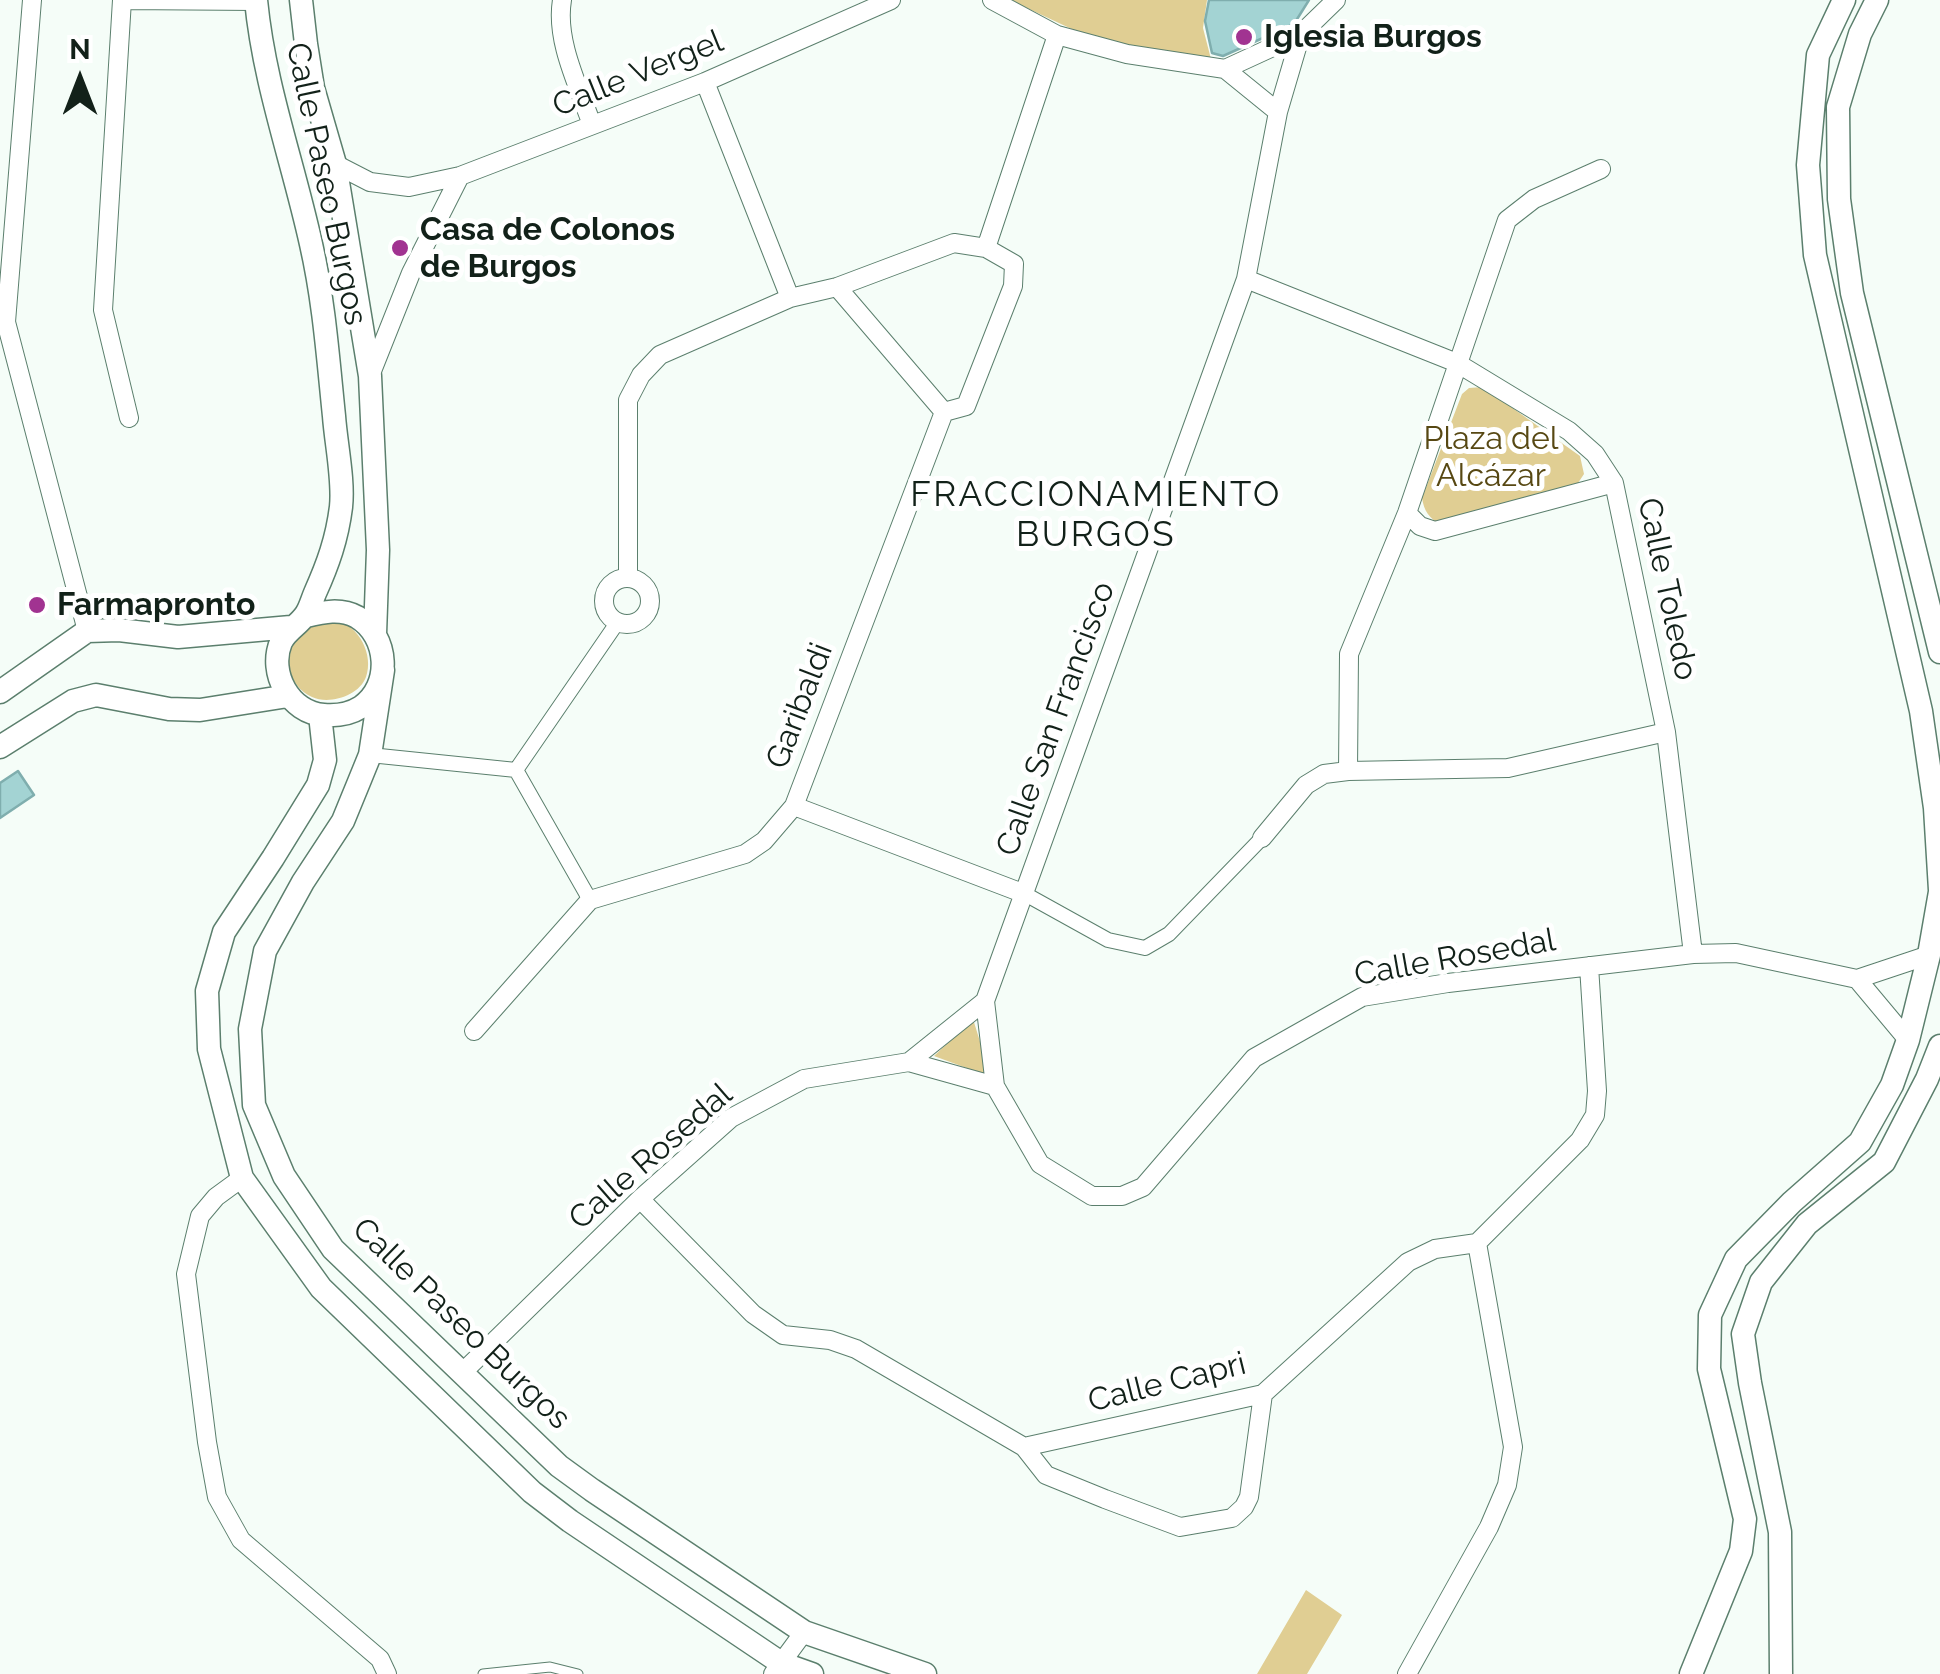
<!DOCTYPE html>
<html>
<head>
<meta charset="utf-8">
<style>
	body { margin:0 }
	#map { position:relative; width:1940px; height:1674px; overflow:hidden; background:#f5fdf8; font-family:Raleway,sans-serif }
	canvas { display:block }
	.north { position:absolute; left:30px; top:30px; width:100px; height:100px; -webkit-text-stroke:8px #fff; paint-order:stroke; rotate:0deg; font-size:28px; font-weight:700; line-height:40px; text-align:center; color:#122119 }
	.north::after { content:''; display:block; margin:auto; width:35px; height:45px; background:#122119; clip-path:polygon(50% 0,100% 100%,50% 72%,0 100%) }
</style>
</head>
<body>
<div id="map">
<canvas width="1940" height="1674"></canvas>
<div class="north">N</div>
</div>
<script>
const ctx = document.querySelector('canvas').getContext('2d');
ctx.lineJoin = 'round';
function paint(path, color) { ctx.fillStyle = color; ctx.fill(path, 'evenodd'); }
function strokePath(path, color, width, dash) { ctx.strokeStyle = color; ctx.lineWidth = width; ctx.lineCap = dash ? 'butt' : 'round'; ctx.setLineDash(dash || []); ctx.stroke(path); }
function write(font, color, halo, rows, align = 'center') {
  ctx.font = font + ' Raleway,sans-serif'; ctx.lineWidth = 10; ctx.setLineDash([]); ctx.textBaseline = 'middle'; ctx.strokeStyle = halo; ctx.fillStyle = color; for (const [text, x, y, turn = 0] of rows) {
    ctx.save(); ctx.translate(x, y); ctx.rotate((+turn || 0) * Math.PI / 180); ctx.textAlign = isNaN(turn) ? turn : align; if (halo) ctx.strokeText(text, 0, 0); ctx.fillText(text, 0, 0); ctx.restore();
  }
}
paint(new Path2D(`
	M1010,0H1207L1203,28L1212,63L1112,48Z
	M1483,387L1580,456L1584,474L1578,483L1441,525C1429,518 1424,511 1422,498L1462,394L1469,388Z
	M312,621C319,621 328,620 336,621C359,625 374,655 366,677C359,696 329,705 312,697C300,692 291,680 289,667C285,644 296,634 312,621Z
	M973,1019L991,1077L934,1056Z
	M1306,1590L1342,1615L1307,1674H1257Z`), '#e0ce93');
const building = new Path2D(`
	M1209,0H1309L1294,24L1223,56L1212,53L1205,21Z
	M18,771L34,795L0,818V783Z`);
paint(building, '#a3d3d3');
strokePath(building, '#7faeae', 2.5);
const service = new Path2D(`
	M483,1674L550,1667L578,1674`);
const pedestrian = new Path2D(`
	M370,755L516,770
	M516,770L617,623
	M516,770L590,900
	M1025,894L1108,940L1145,948L1169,934L1262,838`);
const minor = new Path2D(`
	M32,0L6,322L87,631
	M562,0C555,41 579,87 592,125
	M992,0L1057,35L1127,54L1225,69L1301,34L1336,0
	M1225,69L1278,112
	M705,82L790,298
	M335,164L370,182L409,187L460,176L705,82L891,0
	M986,248L1057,35
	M1246,279L1457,363L1569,431L1595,454L1614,483L1666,732L1693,954
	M837,287L944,412
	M370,376L411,273L460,176
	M129,418L103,310L122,0L256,1
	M1407,513L1420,526L1435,531L1614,483
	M604 601a23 23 0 1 1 46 0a23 23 0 1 1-46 0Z
	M628,578V400L641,375L660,355L790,298L837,287L954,243L986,248L1014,264L1013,286L966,406L944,412
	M1348,771L1349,654L1407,513L1507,220L1534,199L1601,169
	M794,806L1025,894
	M1262,838L1306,785L1324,774L1348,771L1508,768L1666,732
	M1857,979L1908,1040
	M474,1031L590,900L745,854L764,841L794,806L944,412
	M909,1062L985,1001
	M995,1086L985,1001L1246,279L1278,112L1301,34
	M242,1178L216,1197L200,1216L186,1274L207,1442L217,1497L241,1540L380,1659L387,1674
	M640,1199L753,1314L783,1335L830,1340L856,1349L1024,1447L1046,1475L1105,1499L1180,1527L1232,1518L1244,1507L1249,1497L1263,1394
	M464,1371L640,1199L731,1118L804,1079L909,1062L995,1086L1040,1164L1092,1196H1122L1143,1187L1254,1058L1362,997L1448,983L1693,954L1736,953L1857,979L1929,955
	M1024,1447L1263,1394L1408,1262L1435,1249L1477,1243L1580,1140L1595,1115L1597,1091L1589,966
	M773,1674L804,1632
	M1407,1674L1489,1527L1507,1485L1513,1447L1477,1243`);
const tertiary = new Path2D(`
	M256,0C264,84 293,162 311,244C324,301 328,358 334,416C336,444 344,480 341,507C337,539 328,564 315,593C312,600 310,608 306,614C299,625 287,630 281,642C268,673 290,713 324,715C337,716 350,714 361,707C392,686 389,636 357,617C341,608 323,612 306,616
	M301,0L306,44L313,88L335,164L370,376L378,550L375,634
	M1844,0L1818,55L1808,165L1815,255L1921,711L1935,808L1940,890
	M1877,0L1860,34L1838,107L1839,199L1852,293L1940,652
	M383,670L370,755L359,782L343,821L303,882L265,951L250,1029L254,1105L284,1176L333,1249L559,1466L592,1490L804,1632L925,1674
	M0,692L87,631L119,630L178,637L291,627
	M320,715L325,760L318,785L273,858L224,932L207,991L209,1049L242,1178L321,1288L532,1492L570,1521L781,1663L812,1674
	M0,747L73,701L96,695L169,709L200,710L288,696
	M1691,1674L1741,1551L1745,1519L1709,1369L1710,1315L1736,1259L1792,1202L1860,1142L1892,1085L1908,1040L1929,955L1940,892
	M1781,1674L1780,1532L1750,1383L1743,1334L1761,1282L1807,1224L1884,1162L1927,1079L1940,1046`);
strokePath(service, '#5b7f6d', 11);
strokePath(pedestrian, '#5b7f6d', 16);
strokePath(minor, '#5b7f6d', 20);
strokePath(tertiary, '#5b7f6d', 25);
strokePath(service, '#fff', 9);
strokePath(pedestrian, '#fff', 14);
strokePath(minor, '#fff', 18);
strokePath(tertiary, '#fff', 22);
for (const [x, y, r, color] of [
	[1244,37,10,"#a13391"],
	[400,248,10,"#a13391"],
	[37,605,10,"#a13391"]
]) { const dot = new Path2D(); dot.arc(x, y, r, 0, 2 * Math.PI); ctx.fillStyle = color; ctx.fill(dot); strokePath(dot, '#fff', 4); }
write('bold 32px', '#122119', '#fff', [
	["Iglesia Burgos",1264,37],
	["Casa de Colonos",420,230],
	["de Burgos",420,267],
	["Farmapronto",57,605]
], 'left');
write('32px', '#122119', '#fff', [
	["Calle Vergel",638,74,-22],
	["Calle Paseo Burgos",326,184,78],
	["Calle Toledo",1667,589,78],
	["Garibaldi",800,706,-69],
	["Calle San Francisco",1056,719,-70],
	["Calle Rosedal",1455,958,-10],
	["Calle Rosedal",651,1157,-41],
	["Calle Paseo Burgos",461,1324,44],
	["Calle Capri",1167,1383,-14]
]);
write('32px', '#574813', '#fff', [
	["Plaza del",1491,439],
	["Alcázar",1491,476]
]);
ctx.letterSpacing = '2.5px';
write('35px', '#122119', '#fff', [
	["FRACCIONAMIENTO",1096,495],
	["BURGOS",1096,535]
]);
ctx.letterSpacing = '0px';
</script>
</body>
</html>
